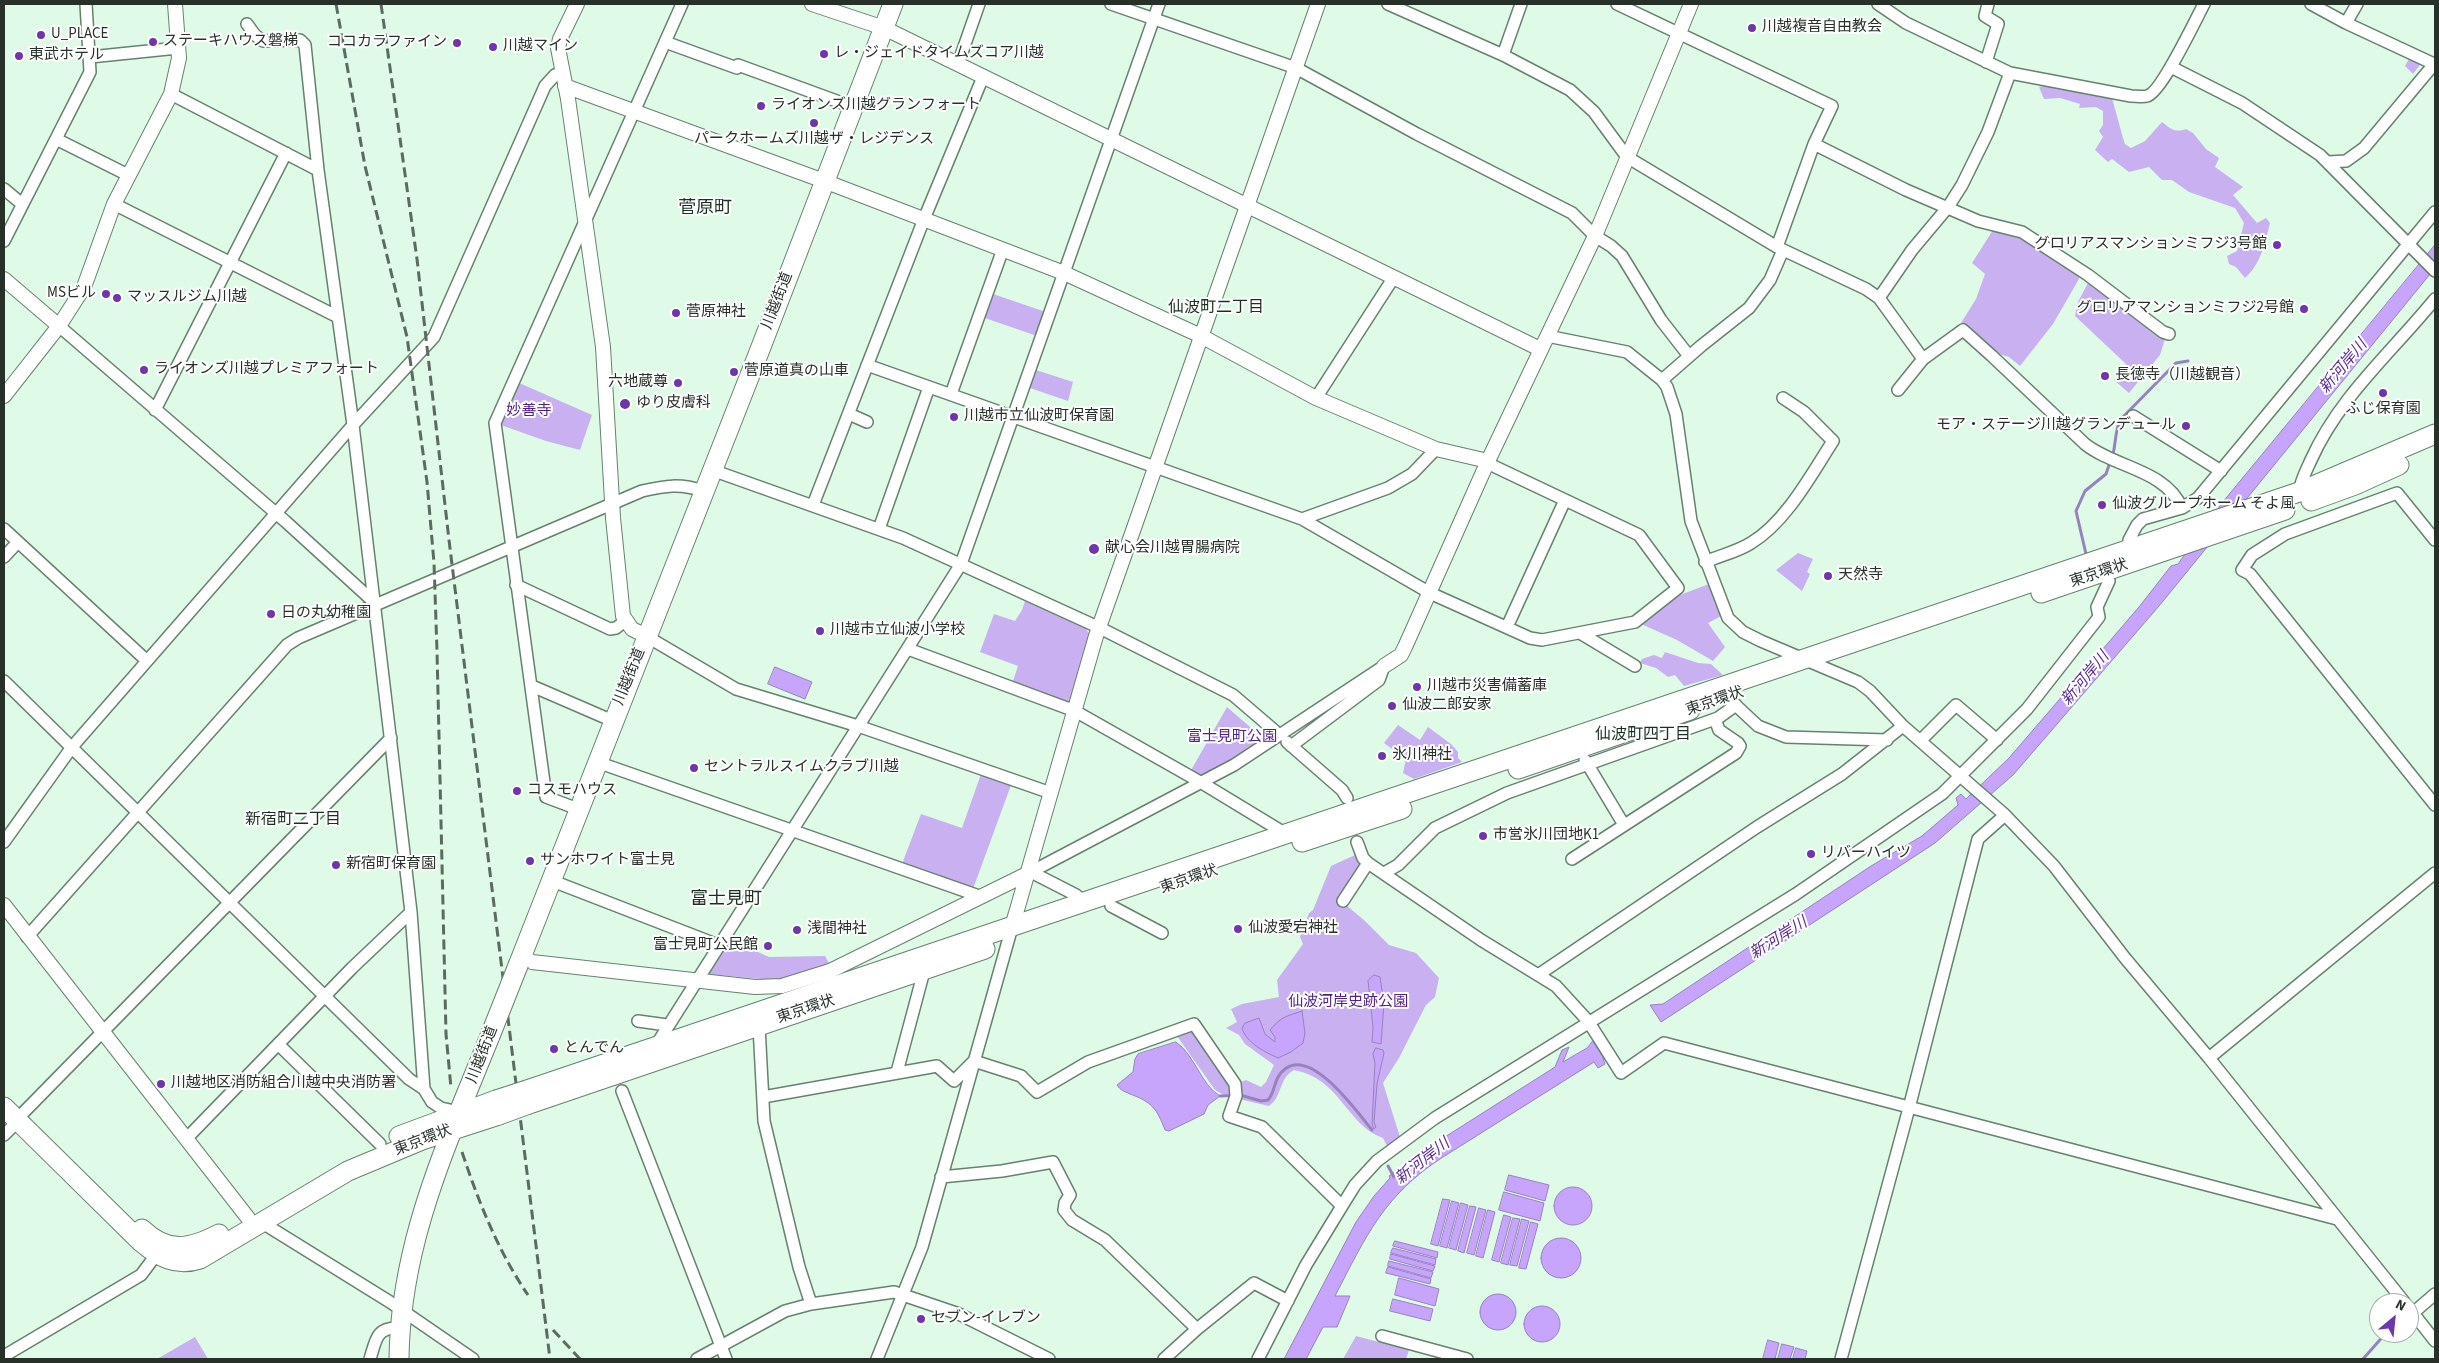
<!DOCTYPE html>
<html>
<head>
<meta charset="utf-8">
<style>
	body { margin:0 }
	#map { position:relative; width:2439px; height:1363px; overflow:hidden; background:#dffae7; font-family:"Source Sans 3",sans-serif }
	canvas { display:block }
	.frame { position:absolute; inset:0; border:5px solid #27312a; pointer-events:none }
	.north { position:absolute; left:2369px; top:1293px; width:50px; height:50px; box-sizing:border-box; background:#fff; border:1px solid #a9adaa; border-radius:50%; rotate:28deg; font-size:14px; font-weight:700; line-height:20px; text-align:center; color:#27312a }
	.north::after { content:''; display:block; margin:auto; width:18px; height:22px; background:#6e36ac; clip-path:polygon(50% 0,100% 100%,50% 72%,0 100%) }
</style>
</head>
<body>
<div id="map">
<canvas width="2439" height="1363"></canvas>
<div class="frame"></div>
<div class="north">N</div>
</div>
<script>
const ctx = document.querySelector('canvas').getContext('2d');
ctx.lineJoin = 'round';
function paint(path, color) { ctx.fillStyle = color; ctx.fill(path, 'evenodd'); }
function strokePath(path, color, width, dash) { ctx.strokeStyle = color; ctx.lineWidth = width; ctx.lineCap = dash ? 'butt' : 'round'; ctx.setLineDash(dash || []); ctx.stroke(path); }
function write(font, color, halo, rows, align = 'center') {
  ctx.font = font + ' "Source Sans 3","Noto Sans JP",sans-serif'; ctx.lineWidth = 4; ctx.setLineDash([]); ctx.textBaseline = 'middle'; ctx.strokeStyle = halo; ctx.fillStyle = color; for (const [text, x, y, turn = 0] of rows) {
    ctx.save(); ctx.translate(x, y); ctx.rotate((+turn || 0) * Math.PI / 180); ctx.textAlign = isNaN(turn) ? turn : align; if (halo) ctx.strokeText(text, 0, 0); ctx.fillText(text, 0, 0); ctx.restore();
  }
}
paint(new Path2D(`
	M2406,56L2423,61L2413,74L2405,66L2409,59Z
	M2044,86L2112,98L2123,138L2125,144L2131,148L2145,141L2162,122C2171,129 2175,133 2186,129L2193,133L2206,149L2219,158L2215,167L2243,187L2233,195L2257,223L2266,218L2270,223C2265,243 2261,264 2245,278L2236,267L2229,264L2227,256L2237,251L2244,223L2235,208L2189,192L2172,180H2162L2149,167L2129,172L2112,159L2108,162L2095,150L2103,137L2099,131L2103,125V111L2096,107L2079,108L2080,104L2060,98L2044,99L2039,87Z
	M1993,230L2022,236L2078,273L2079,279L2053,324L2020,366L2009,357L1992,352L1961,323L1976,299L1985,274L1972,263Z
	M2089,281L2165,339L2160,355L2129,393L2114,380L2126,364L2075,316L2078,302Z
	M990,293L1046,312L1037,336L982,317Z
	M1036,370L1073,382L1068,401L1030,388Z
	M517,382L592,415L580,450L546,441L498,424Z
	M1798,553L1813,559L1807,572L1810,574L1802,591L1776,570Z
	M1709,584L1723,615L1708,623L1725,647L1713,661L1677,640L1641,624L1672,598Z
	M1025,601L1086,629L1090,635L1071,705L1012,684L1018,666L980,652L994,614L1015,621L1022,610Z
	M1665,652L1698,663L1711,664L1723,675L1684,686L1675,675L1668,677L1656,668L1640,663L1642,659L1654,655L1662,658Z
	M1227,707L1265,740L1201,778L1190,772Z
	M1398,725L1420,740L1428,727L1451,744L1458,752V758L1462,762L1414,779L1403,773L1406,759L1384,743Z
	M981,774L1011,785L973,889L902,864L921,814L962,828Z
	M1355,855L1371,870L1346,905L1365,921L1389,945L1416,953L1439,978L1435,997L1426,1005L1399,1058L1383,1083L1400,1137L1387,1146L1383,1138C1347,1126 1340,1078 1294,1070C1278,1079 1283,1096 1269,1106L1239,1099L1242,1091L1238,1083L1246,1080L1261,1087L1266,1082L1274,1065L1245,1044L1239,1035L1226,1028L1237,1022L1231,1009L1242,1004L1279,997L1277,980L1303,944L1300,937L1309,913L1313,910L1331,866Z
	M727,938L769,957L825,956L830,965L780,981L709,974L708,969Z
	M1191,1030L1230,1083L1232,1093L1224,1095L1215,1090L1177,1036Z
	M1356,1336L1409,1350L1406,1359H1343Z
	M195,1337L208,1359H157Z`), '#c9b1f1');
const water = new Path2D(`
	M2435,245V268L2159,606L2013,775L1935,843L1661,1022L1650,1005L1663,1004L1871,866L1922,836L1958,805L1956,798L1961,794L1966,799L2009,758L2139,607L2171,566L2178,564L2222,503Z
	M775,667L812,682L805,699L768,684Z
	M1374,975L1380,977L1384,1003L1381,1044L1372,1042L1373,1027L1368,981Z
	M1302,1011L1305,1033L1303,1043L1291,1052L1278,1058C1265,1052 1246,1043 1242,1028L1245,1023L1259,1018L1265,1034L1275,1042V1037L1270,1030C1282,1016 1285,1017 1302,1011Z
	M1593,1041L1602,1055L1605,1064L1598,1068L1594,1062L1443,1157C1384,1195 1366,1236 1335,1296H1350L1337,1327H1323L1306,1359H1284L1356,1222L1374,1196L1390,1178L1389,1176L1394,1172L1395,1174L1415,1156L1555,1067L1562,1050L1569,1047L1563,1062L1587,1048Z
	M1176,1042C1195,1055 1201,1085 1220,1096L1208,1105L1204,1114L1169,1131L1165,1130C1157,1109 1152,1102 1130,1094C1124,1091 1121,1091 1117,1085L1133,1072L1135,1059L1138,1054Z
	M1376,1048L1383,1050L1384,1053L1377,1084L1374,1122L1376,1127L1374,1129L1372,1124L1375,1063L1373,1054Z
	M1509,1175L1549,1185L1545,1201L1505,1190Z
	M1554 1206a19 19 0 1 1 38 0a19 19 0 1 1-38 0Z
	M1504,1192L1544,1203L1540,1221L1499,1210Z
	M1443,1199L1450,1200L1438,1246L1431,1244Z
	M1452,1201L1459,1203L1447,1248L1440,1246Z
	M1461,1203L1468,1205L1456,1250L1449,1248Z
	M1470,1206L1476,1207L1464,1253L1458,1251Z
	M1479,1208L1486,1210L1474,1255L1467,1253Z
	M1488,1210L1495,1212L1483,1258L1476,1256Z
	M1504,1215L1511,1217L1499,1262L1492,1260Z
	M1513,1218L1520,1219L1508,1265L1501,1263Z
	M1522,1219L1529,1221L1517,1266L1510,1265Z
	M1531,1222L1538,1224L1526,1269L1519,1268Z
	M1541 1258a20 20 0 1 1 40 0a20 20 0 1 1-40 0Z
	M1395,1241L1438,1252L1437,1258L1393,1246Z
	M1393,1248L1436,1259L1435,1265L1391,1253Z
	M1391,1254L1435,1266L1433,1271L1390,1259Z
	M1389,1261L1433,1272L1431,1278L1388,1266Z
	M1388,1267L1431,1279L1430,1284L1386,1273Z
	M1399,1278L1439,1289L1435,1306L1395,1295Z
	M1480 1312a18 18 0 1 1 36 0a18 18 0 1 1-36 0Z
	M1393,1299L1433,1309L1430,1321L1390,1311Z
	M1524 1324a18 18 0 1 1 36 0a18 18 0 1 1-36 0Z
	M1768,1340L1779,1343L1775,1359H1763Z
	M1782,1344L1794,1347L1790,1359H1778Z
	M1796,1348L1807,1351L1805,1359H1793Z`);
paint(water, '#c7a5fd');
strokePath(water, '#9782be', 1);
strokePath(new Path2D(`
	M2113,454C2116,443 2115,428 2121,419L2176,363L2188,361
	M2086,554L2076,511L2085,491L2106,474L2110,462
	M1220,1096L1240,1095L1261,1101L1268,1100C1276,1091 1273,1078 1285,1069C1312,1048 1357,1112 1372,1130
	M1388,1166L1394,1177
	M2363,1359L2386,1333`), '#9782be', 3);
const minor = new Path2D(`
	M1111,4L1296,68L1417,134L1572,213L1595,236L1611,246L1622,256L1661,320L1689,356
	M1388,4L1503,55L1570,90L1594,112L1627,157L1777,247L1866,289L1879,298L1912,250L1948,207L1962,185L1988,132L2010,73
	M1617,4L1832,106L1814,144L1777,247
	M1878,4L1906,23L2010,73L2131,96C2136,96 2143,97 2147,96C2161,93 2196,19 2204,4
	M2311,4L2346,23L2434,64
	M2346,23L2357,4
	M247,24L255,35L263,41L300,40L305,45L318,170L353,425
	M665,42L737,68L738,65L853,107
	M1503,55L1521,4
	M90,57L178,48
	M1986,62L1998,24L1985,16L1988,4
	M958,64L979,4
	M2171,67L2242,103L2320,155L2435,271
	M171,94L318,170
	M56,139L128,175
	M1814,144L1906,190L1978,221L2022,232L2088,275L2163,332L2169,334
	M2328,162L2346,161L2364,148L2435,63
	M4,189L22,204
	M114,204L338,317
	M4,241L90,72L86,4
	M1879,298L1923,359
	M59,326L285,521L375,603
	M1547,336L1627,352L1662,380L1667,387L1676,414L1691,521L1728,618L1743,632L1761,641L1858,682L1870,691L1903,726L2005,815L2054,866L2125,958L2209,1058L2405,1303
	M867,365L1302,519L1430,593L1530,638L1542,640L1635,622L1678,588L1639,535L1487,463
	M1662,380L1701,346L1749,308L1770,280L1783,250
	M1898,390L1923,359L1963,330L1992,356L2085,444C2115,468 2165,469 2182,508
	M951,394L1003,249
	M1316,398L1394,277
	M155,410L286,153
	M849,414L867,422
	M2133,416L2221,471
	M353,425L434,337L545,86L555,75L562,72
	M712,470L903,538L1100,628L1233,695L1275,731
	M2299,492C2301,480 2306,471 2311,460C2339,397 2392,352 2435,299
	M813,505L924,219L983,77
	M1302,519L1388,488L1412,474L1436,449
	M4,529L146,660
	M879,529L929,387
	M2129,540L2137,525L2143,519L2182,508L2198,498L2435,212
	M2435,540L2397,493L2285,534L2252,555L2242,570L2250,574L2435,805
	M4,557L18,542
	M1705,562C1721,555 1737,552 1751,543C1786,522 1811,475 1833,441L1804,412L1783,398
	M516,585L610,629L616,628L625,621
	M1507,627L1565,500
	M1580,633L1635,666
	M646,636L736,689L858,726L1051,793
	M908,649L1075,711L1202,783L1286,834
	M4,681L409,1079L424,1089L432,1102L441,1108L459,1112
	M532,686L613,721
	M1727,697L1758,726L1786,737L1887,740
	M1920,741L1956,705L1997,740
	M1287,742L1342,790L1347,798
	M1291,746L1379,680L1384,666
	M1585,760L1624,825
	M597,762L982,897
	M578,809L546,797L495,423L682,4
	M4,842L72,747L353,425L411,912L424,1089
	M1357,842L1363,858L1368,863L1481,940L1556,986L1588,1021L1621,1073L1664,1043L2337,1219
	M1572,859L1736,753L1740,746L1738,743L1719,730L1715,719
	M1031,872L1076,895L1084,902
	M1384,873L1398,865L1435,828L1507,793L1718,718L1736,705
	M1027,874L1234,765L1384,666
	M550,880L718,945
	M1343,901L1368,863
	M1111,906L1162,933
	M27,937L287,645L298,638L642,491C665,486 680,483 703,491
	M1538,975L1757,827L1842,774L1903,726
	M638,1021L667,1025
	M759,1026L764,1121L799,1267L811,1304
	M278,1044L380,1144
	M655,1047L961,564L1159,4
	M2209,1058L2435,873
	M897,1072L924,971
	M622,1091L726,1359
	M763,1097L937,1066L954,1081L974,1061L1021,1076L1037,1092L1088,1062L1194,1024L1235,1084L1236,1096L1229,1116L1262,1127L1342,1206
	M24,1112L391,738
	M4,1135L18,1121
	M186,1139L352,968L411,912
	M941,1177L1002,1171L1053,1162L1070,1195L1065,1203L1064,1210L1072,1220L1105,1240L1197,1329
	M261,1222L390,1302L473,1359
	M2409,1308L2435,1341
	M2413,1313L2435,1294
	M1382,1336L1467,1359
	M4,1356L141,1275L156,1255
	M370,1359C376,1340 376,1327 399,1328
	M697,1359L785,1311L811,1304L894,1292L959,1314L1049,1359
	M877,1359L922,1247L1012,927
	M1164,1359L1197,1329L1254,1283L1288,1301
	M1258,1359L1306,1265L1342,1206L1355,1185L1377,1161L1435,1118L1796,894L1942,794L2027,709L2099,617L2097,607L2109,581
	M1841,1359L1909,1108L1978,839L2005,815`);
const tertiary = new Path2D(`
	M577,4L560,39L558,48L568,99L603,347L613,518L623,616L632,629L646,636
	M812,4L884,28L1540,349
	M565,86L824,181L1064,273L1201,336L1316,398L1436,449L1488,461
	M4,279L59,326
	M4,396L59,326L84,287L114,204L171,94L179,58L175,4
	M1384,666L1401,655L1405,647L1488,461L1595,236L1691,4
	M4,905L248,1218
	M1012,927L1096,636L1318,4
	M521,956L532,962L755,987L782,986L830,971L1027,874`);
const primary = new Path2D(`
	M519,963L761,347L893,4
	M459,1112L490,1036`);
const trunk = new Path2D(`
	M2311,501L2355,485L2399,465
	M2041,593L2285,510
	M1518,769L1690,710
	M1302,842L1402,809
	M527,1090L2299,492L2435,434
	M529,1104L985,949
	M4,1107L141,1242C159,1257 176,1267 200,1259L348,1171L422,1140L499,1115
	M399,1136L496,1100
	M142,1229C168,1254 190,1249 219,1234
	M399,1359C400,1276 424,1200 455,1123`);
strokePath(minor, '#68806f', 14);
strokePath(tertiary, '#68806f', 16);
strokePath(primary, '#68806f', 21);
strokePath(trunk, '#68806f', 21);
strokePath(minor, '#fff', 11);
strokePath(tertiary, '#fff', 14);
strokePath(primary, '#fff', 19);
strokePath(trunk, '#fff', 19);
strokePath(new Path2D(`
	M336,4L365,166L407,337L427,482L434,563L437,651L446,1034L451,1088
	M381,4L417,259L449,540L550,1359
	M462,1152C479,1203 498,1251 528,1295
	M553,1330L580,1359`), '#5c6b61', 3, [10, 5]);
const primaryBridge = new Path2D(`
	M490,1036L519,963`);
const trunkBridge = new Path2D(`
	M496,1100L527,1090
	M499,1115L529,1104`);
strokePath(primaryBridge, '#68806f', 21, []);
strokePath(trunkBridge, '#68806f', 21, []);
strokePath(primaryBridge, '#fff', 19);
strokePath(trunkBridge, '#fff', 19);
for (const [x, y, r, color] of [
	[1752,28,5,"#6e36ac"],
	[41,35,5,"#6e36ac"],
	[153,42,5,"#6e36ac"],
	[457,43,5,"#6e36ac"],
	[493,47,5,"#6e36ac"],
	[824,54,5,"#6e36ac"],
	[19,56,5,"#6e36ac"],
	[761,106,5,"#6e36ac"],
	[814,123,5,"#6e36ac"],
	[2277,245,5,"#6e36ac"],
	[106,294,5,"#6e36ac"],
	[117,298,5,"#6e36ac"],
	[2304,309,5,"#6e36ac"],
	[676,313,5,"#6e36ac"],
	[144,370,5,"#6e36ac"],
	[734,372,5,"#6e36ac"],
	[2105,376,5,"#6e36ac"],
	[678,383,5,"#6e36ac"],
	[2383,393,5,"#6e36ac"],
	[625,404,6,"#6e36ac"],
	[954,417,5,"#6e36ac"],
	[2186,426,5,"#6e36ac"],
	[2102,505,5,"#6e36ac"],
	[1094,549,6,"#6e36ac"],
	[1828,576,5,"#6e36ac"],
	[271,614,5,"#6e36ac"],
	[820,631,5,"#6e36ac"],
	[1417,687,5,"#6e36ac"],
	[1392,706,5,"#6e36ac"],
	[1382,756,5,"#6e36ac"],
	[694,768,5,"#6e36ac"],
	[517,791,5,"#6e36ac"],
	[1483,836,5,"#6e36ac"],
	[1811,854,5,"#6e36ac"],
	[530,861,5,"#6e36ac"],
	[336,865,5,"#6e36ac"],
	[1238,929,5,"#6e36ac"],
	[797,930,5,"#6e36ac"],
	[768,946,5,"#6e36ac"],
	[554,1049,5,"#6e36ac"],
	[161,1084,5,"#6e36ac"],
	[921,1319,5,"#6e36ac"]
]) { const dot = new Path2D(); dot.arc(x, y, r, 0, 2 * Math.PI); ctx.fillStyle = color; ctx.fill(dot); strokePath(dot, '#fff', 2); }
write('15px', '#27312a', '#fff', [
	["川越複音自由教会",1762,28],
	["U_PLACE",51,35],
	["ステーキハウス磐梯",163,42],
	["ココカラファイン",447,43,"right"],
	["川越マイン",503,47],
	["レ・ジェイドタイムズコア川越",834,54],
	["東武ホテル",29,56],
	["ライオンズ川越グランフォート",771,106],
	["パークホームズ川越ザ・レジデンス",814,140,"center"],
	["グロリアスマンションミフジ3号館",2267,245,"right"],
	["MSビル",96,294,"right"],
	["マッスルジム川越",127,298],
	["グロリアマンションミフジ2号館",2294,309,"right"],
	["菅原神社",686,313],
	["ライオンズ川越プレミアフォート",154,370],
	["菅原道真の山車",744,372],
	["長徳寺（川越観音）",2115,376],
	["六地蔵尊",668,383,"right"],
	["ゆり皮膚科",636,404],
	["ふじ保育園",2383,410,"center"],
	["川越市立仙波町保育園",964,417],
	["モア・ステージ川越グランデュール",2176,426,"right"],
	["仙波グループホーム そよ風",2112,505],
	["献心会川越胃腸病院",1105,549],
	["天然寺",1838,576],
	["日の丸幼稚園",281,614],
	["川越市立仙波小学校",830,631],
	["川越市災害備蓄庫",1427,687],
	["仙波二郎安家",1402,706],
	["氷川神社",1392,756],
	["セントラルスイムクラブ川越",704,768],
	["コスモハウス",527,791],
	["市営氷川団地K1",1493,836],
	["リバーハイツ",1821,854],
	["サンホワイト富士見",540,861],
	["新宿町保育園",346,865],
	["仙波愛宕神社",1248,929],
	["浅間神社",807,930],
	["富士見町公民館",758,946,"right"],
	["とんでん",564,1049],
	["川越地区消防組合川越中央消防署",171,1084],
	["セブン-イレブン",931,1319]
], 'left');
write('15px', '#27312a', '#fff', [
	["川越街道",778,301,-69],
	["東京環状",2099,574,-18],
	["川越街道",630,677,-68],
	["東京環状",1715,702,-19],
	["東京環状",1189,880,-19],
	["東京環状",806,1010,-18],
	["川越街道",483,1055,-69],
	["東京環状",423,1141,-21]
]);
write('15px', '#532286', '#fff', [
	["妙善寺",529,412],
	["富士見町公園",1232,738],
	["仙波河岸史跡公園",1348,1003]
]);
write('16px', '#1b3022', '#fff', [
	["仙波町二丁目",1216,308],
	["仙波町四丁目",1643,735],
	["新宿町二丁目",293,820]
]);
write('italic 16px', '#5d2e92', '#fff', [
	["新河岸川",2344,367,-50],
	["新河岸川",2086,679,-50],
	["新河岸川",1779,939,-32],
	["新河岸川",1423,1162,-38]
]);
write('18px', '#1b3022', '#fff', [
	["菅原町",705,209],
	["富士見町",726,900]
]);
</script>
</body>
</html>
